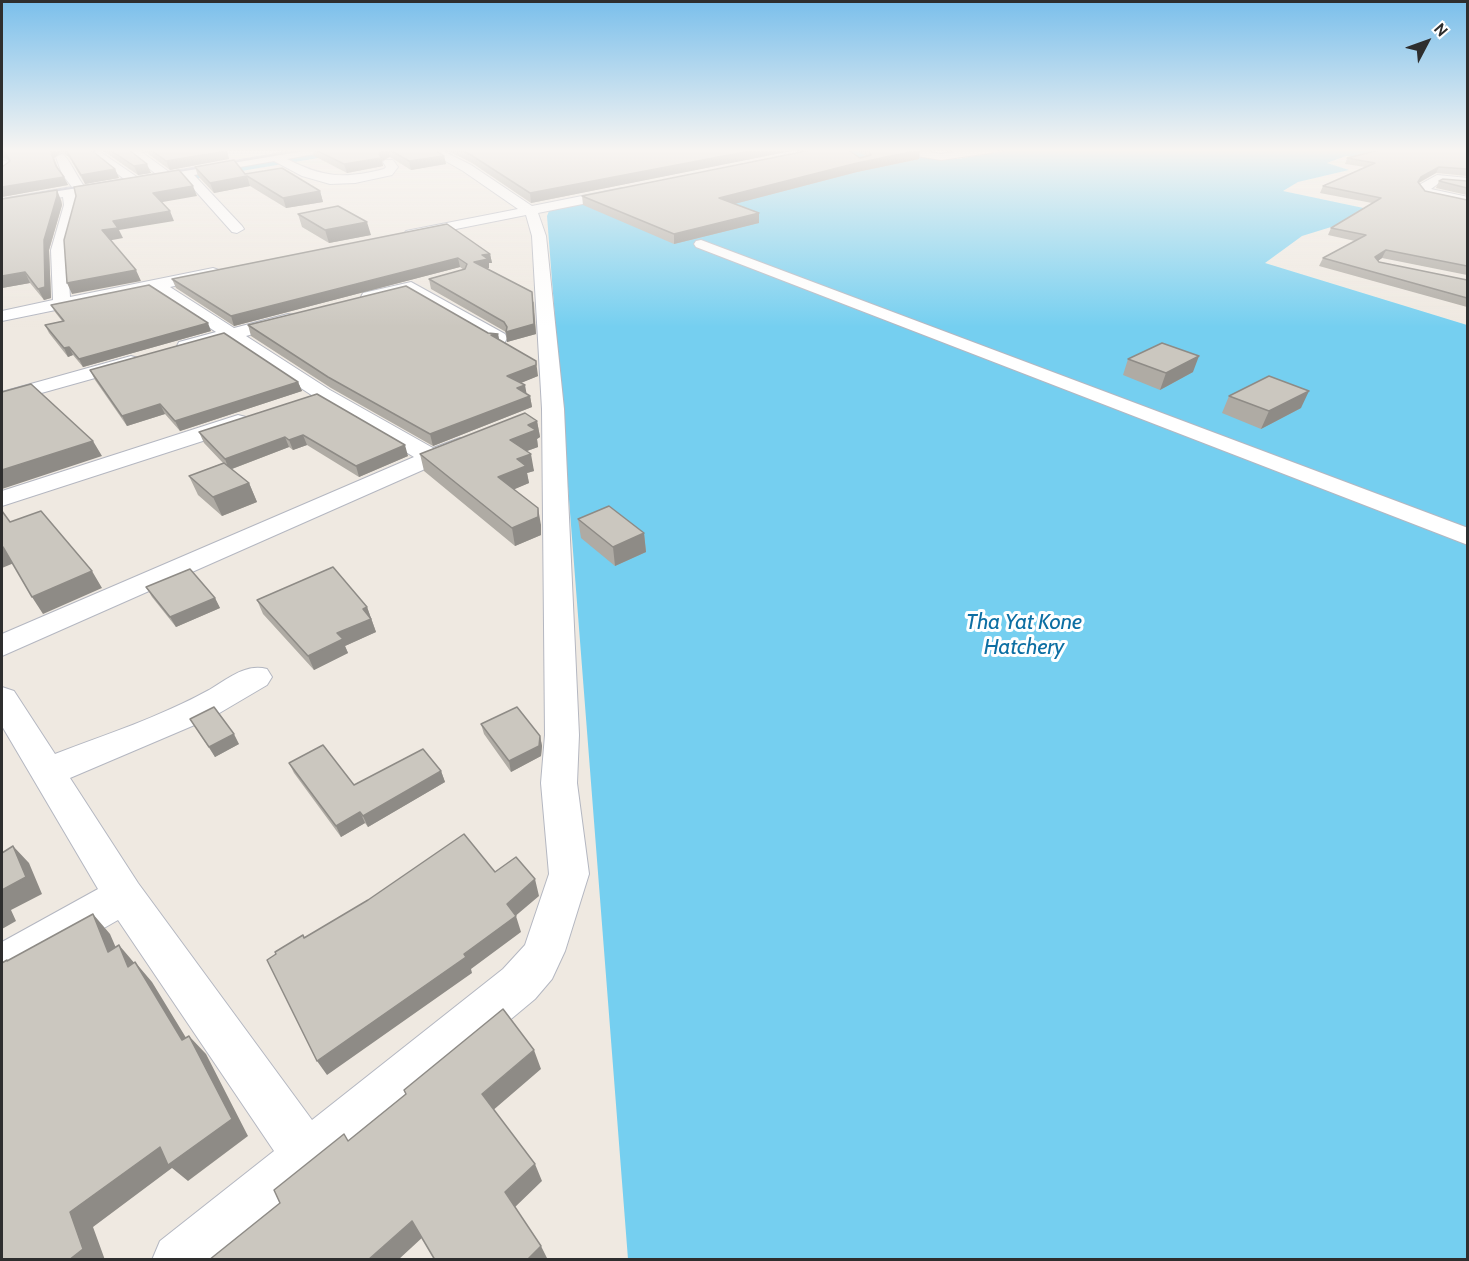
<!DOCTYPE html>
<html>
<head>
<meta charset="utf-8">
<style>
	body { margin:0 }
	#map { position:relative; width:1469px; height:1261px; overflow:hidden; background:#efe9e1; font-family:Cabin,sans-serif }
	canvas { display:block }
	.frame { position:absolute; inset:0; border:3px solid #2e2e2e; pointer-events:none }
	.north { position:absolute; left:1397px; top:12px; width:60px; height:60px; -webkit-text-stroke:4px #fff; paint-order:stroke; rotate:49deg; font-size:16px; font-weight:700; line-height:24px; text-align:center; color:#2e2e2e }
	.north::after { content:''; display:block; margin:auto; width:21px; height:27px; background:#2e2e2e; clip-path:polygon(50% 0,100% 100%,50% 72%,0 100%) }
</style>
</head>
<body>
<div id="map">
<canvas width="1469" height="1261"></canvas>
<div class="frame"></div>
<div class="north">N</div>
</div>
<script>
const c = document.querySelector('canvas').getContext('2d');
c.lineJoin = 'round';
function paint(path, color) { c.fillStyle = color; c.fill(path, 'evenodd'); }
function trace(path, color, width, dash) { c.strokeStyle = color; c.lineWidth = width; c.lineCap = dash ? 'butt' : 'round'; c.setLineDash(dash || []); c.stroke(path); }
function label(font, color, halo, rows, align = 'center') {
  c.font = font + ' Cabin,sans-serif'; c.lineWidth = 6; c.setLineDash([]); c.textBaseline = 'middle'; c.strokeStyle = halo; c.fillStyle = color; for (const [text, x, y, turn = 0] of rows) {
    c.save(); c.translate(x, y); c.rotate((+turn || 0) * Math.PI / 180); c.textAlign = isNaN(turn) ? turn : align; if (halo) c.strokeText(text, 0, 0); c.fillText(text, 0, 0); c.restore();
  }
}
const water = new Path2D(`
	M844 150H896L937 159H957L1010 150H1467L1404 160 1346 156 1327 163 1349 170 1298 182 1283 191 1373 210 1344 223 1302 236 1265 263 1467 325V1259H628L547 216 549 211Z`);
const canal = new Path2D(`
	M319 150H348L342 154 194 179 187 175 194 171Z`);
const minor = new Path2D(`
	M126 150H139L169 172 299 150H326L320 153 287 159C324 178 344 179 384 169L386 167 383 162 385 160H393L398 167 392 175 355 183 330 184 302 176 274 161 194 175 242 226 244 229 237 233 232 232 183 177 76 195 78 205 67 250 70 297 213 268 219 270 221 273 219 276 170 287 234 328 288 314 294 315 297 319 294 323 246 336 330 390 433 448 460 438 468 440 471 445 468 450 2 656V634L414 457 316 398 228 340 186 352 179 350 177 346 179 342 216 332 153 290 2 321V311L53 300 51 250 64 205 63 197 2 207V199L72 187 62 174 56 157 62 154C68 156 77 177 84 186L124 179 95 156V152L99 151 137 177 156 174Z
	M426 150H441L471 165 532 206 622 188 628 192 622 196 538 213 546 236 564 409 579 735 577 783 589 874 565 951 552 979 535 999 222 1260H152L160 1241 274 1151 118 920 17 978 2 984V942L98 889 2 726V687L14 691 55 754C107 734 160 717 209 690 227 679 246 663 267 669L272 677 267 685 211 718 70 778 138 883 312 1120 503 969 525 945 549 874 541 783 545 735 542 409 532 236 526 215 411 238 406 237 404 234 406 231 518 209 463 171Z
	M892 150H919L941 154 966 150H996L990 153 941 160 898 153Z
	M2 160 6 161 12 169 2 176Z
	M1437 175 1468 178V186L1439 183 1431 189 1468 197V205L1422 195 1417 188 1419 185Z
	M701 240 1468 528V545L696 247 694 244 696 241Z
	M411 282 505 334 507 338 505 342H491L409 293 369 302 363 301 361 297 363 293Z
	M131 356 138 358 141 362 138 366 2 404V392Z
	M238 415 246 417 249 422 246 427 2 506V491Z`);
const rail = new Path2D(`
	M161 174 304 150
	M40 193 90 185`);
const wall = new Path2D(`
	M2 150H94V153L115 169 119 178 85 184 69 157 61 152 54 158 58 168 68 185 2 197 9 162 8 160 3 158 2 159Z
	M102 150H129L151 173 138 175Z
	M143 150H226L229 159 170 170Z
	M313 150H435L444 156 446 164 411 170 390 157 382 161 383 166 347 173 314 156Z
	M446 150H796L531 203 472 163Z
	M855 150H920L919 159 857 172 734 204 759 213V223L674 244 583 205 582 196 866 156Z
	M1467 150V176L1436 173 1419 183 1425 191 1467 200V275L1382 258 1378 261 1379 262 1467 280V307L1319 266 1323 258 1355 241 1328 235 1331 228 1372 203 1320 193 1323 186 1365 167 1345 164 1347 158Z
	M195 167 245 174 320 191 323 202 286 208 250 186 214 193 198 176Z
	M1439 181H1467V195L1436 188Z
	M2 199 61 200 62 205 49 250 51 298 44 300 30 283 2 288Z
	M298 214 371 235 329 243 302 227Z
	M490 254 492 263H489V268L487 269 534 302 536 334 507 342 506 332 431 289 429 279 464 270 460 267 234 326 176 288 172 279Z
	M51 305 211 331 83 367 73 355 68 357 49 333 45 325 62 321 55 312Z
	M248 325 498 334 499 340 538 376 520 383 526 394 530 396 532 407 433 446 331 388 251 336Z
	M1128 359 1193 372 1160 390 1123 375Z
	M90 370 298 382 302 391 180 431 165 414 127 426 95 380Z
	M317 394 408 456 359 477 307 445 293 450 289 447 232 469 249 483 257 502 222 516 198 495 189 476 223 463 204 443 199 432Z
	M1229 396 1301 408 1261 429 1222 413Z
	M537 421 540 437 537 439 538 447 527 451 534 471 527 473 529 483 514 489 541 525V535L515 546 424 471 420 454Z
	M578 519 644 533 646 552 615 566 581 538Z
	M146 587 215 598 220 608 176 627 152 597Z
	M257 600 367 607 376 632 345 646 348 653 314 670 263 614Z
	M190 719 239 744 215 757Z
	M481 724 540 736 542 746 541 756 511 772 484 734Z
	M289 763 354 785 441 771 445 782 368 827 365 823 341 837 294 773Z`);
const shadedWall = new Path2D(`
	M50 150H60L61 152 54 158 60 175Z
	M385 150H388L390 157 382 161 383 166 347 173 344 164 379 153Z
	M755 150H796L531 203 530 193Z
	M920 150 919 159 857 172 719 208V198L857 163Z
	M227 151 229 159 170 170 166 161Z
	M444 156 446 164 411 170 409 161Z
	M147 164 151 173 138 175 134 166Z
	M1439 167 1436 173 1418 183 1415 188 1421 177Z
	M115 169 119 178 85 184 81 175Z
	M247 176 250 186 214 193 210 183Z
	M64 177 68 185 2 197V187Z
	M193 186 197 196 157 203 153 193Z
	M57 190 61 200 62 205 49 250 51 298 44 300 38 289 44 240Z
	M320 191 323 202 286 208 283 198Z
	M170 211 174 221 119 230 123 238 107 241 102 230 113 221Z
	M759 213V223L674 244V234Z
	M367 222 371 235 329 243 325 230Z
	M1386 250 1382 258 1372 265 1375 257Z
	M490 254 492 263H489V268L476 271 474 262 482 255Z
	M458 258 460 267 234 326 231 316Z
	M136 270 141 281 72 294 67 283Z
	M25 272 30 283 2 288V276Z
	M532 292 536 334 507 342 506 332Z
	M208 323 211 331 83 367 79 359Z
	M498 334 500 344 491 335Z
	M69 347 73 355 68 357 64 348Z
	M1199 356 1193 372 1160 390 1166 373Z
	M536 361 538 376 509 388 507 376Z
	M298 382 302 391 180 431 175 421Z
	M525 385 527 396 517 388Z
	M1309 391 1301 408 1261 429 1269 411Z
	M530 396 532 407 433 446 430 434Z
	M160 404 165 414 127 426 122 416Z
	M537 421 540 437 537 439 538 447 513 456 510 440 528 425Z
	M303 435 307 445 293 450 289 440Z
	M285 437 289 447 229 470 225 459Z
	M93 441 102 456 2 489V470Z
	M405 445 408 456 359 477 356 466Z
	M531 454 534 471 527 473 529 483 501 495 498 477 517 459Z
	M249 483 257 502 222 516 213 497Z
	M538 508 541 525V535L515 546 512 528Z
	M644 533 646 552 615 566 613 547Z
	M2 547H3L14 563 2 568Z
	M92 571 102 588 43 614 32 597Z
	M215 598 220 608 176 627 170 617Z
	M367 607 376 632 345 646 348 653 314 670 308 656 337 633 363 609Z
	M234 734 239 744 215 757 209 747Z
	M540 736 542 746 541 756 511 772 509 761Z
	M441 771 445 782 368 827 363 816Z
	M360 812 365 823 341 837 336 826Z
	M13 846 29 863 42 894 11 910 16 921 2 929V890Z
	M535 879 539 896 513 918 516 916 521 932 471 969 472 973 327 1075 317 1061 464 954 507 904Z
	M93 914 110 934 126 971 108 952Z
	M119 945 136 965 128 967Z
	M135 962 152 982 199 1059 182 1040Z
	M189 1036 206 1054 248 1136 188 1181 172 1168 93 1227 105 1260H69L70 1212Z
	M534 1050 541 1069 491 1112 482 1094Z
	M535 1164 542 1181 513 1209 505 1192Z
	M412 1221 424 1236 398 1260H368Z
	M541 1246 548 1260H527Z`);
const building = new Path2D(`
	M2 150H50L56 166 64 177 2 187V167L10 161 4 151Z
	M66 150H91L115 169 81 175Z
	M110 150H129L147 164 134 166Z
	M151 150H226L227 151 166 161Z
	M316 150H385L379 153 381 158 344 164Z
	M390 150H435L444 156 409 161Z
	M461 150H755L530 193 471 155Z
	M811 150H848L860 158 871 155 869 150H920L857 163 719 198 759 213 674 234 582 196Z
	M1380 150H1467V169L1439 167 1421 177 1418 182 1425 191 1467 200V266L1386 250 1375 257 1379 262 1467 280V298L1323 258 1366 235 1331 228 1381 198 1323 186 1375 163 1347 158Z
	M234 160 245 174 282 168 320 191 283 198 247 176 210 183 195 167Z
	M179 170 193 186 153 193 170 211 113 221 118 228 102 230 136 270 67 283 64 240 76 196 74 187Z
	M1443 179 1467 181V188L1439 181Z
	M57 190V196L44 240 45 287 38 289 25 272 2 276V199Z
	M338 206 367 222 325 230 298 214Z
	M447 224 490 254 482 255 488 259 474 262 532 292 534 324 506 332 507 327 504 322 429 279 465 269 467 264 458 258 231 316 172 279Z
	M149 285 208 323 79 359 69 347 64 348 45 325 64 321 51 305Z
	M406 286 488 333 498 334 491 335 536 361V365L507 376 525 385 517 388 530 396 430 434 328 377 248 325Z
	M224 333 298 382 175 421 160 404 122 416 90 370Z
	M1162 343 1199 356 1166 373 1128 359Z
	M1269 376 1309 391 1269 411 1229 396Z
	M31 384 93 441 2 470V392Z
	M317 394 405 445 356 466 303 435 289 440 285 437 225 459 199 432Z
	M525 413 537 421 528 425 536 430 510 440 531 454 517 459 526 466 498 477 538 508V517L512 528 420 454Z
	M224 463 249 483 213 497 189 476Z
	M609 506 644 533 613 547 578 519Z
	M2 511 10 522 41 511 92 571 32 597 3 547H2Z
	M333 567 367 607 363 609 371 619 337 633 343 639 308 656 257 600Z
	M190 569 215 598 170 617 146 587Z
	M214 707 234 734 209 747 190 719Z
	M517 707 540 736 539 746 509 761 481 724Z
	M323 745 354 785 423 749 441 771 363 816 360 812 336 826 289 763Z
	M464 834 495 872 516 857 535 879 507 904 516 916 464 954 466 957 317 1061 267 960 276 954 275 952 303 935 304 938 368 900Z
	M13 846 26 877 2 890V853Z
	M93 914 108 952 119 945 128 967 135 962 182 1040 189 1036 232 1119 168 1165 160 1147 70 1212 83 1249 69 1260H2V963L7 960V961Z
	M503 1009 534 1050 482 1094 535 1164 505 1192 541 1246 527 1260H435L412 1221 368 1260H209L280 1203 274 1190 344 1134 348 1141 406 1094 404 1090Z`);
const waterNames = [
	["Tha Yat Kone",1024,623],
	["Hatchery",1024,648]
];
paint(water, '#75cff0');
paint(canal, '#75cff0');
trace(minor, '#b4b7c1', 2);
paint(minor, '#fff');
trace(rail, '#a3a6b8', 2);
paint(wall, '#afaba4');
paint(shadedWall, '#8e8b86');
paint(building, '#cbc7bf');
trace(building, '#8e8b86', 1.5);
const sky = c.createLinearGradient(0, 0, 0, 327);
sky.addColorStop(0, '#7abfeb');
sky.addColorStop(0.46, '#f8f5f2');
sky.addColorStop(1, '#f8f5f200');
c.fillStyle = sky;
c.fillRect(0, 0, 1469, 327);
label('italic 22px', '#0d6fa3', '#fff', waterNames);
</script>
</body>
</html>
